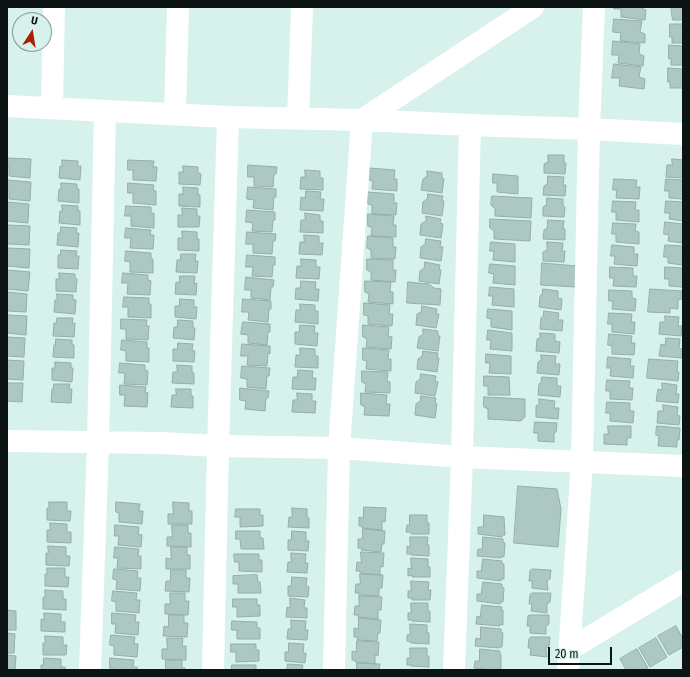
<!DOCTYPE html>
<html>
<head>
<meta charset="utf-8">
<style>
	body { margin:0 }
	#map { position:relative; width:690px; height:677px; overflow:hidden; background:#d7f2ec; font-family:"Fira Sans Condensed",sans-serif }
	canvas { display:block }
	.frame { position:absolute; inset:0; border:8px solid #0c1514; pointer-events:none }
	.north { position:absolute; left:12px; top:12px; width:40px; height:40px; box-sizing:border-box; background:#d7f2ec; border:1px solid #869a96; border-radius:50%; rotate:12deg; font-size:11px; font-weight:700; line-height:16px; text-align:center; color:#0c1514 }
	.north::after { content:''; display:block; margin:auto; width:14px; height:18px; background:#ac1e06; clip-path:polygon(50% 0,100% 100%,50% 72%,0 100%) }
	.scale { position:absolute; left:548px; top:647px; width:64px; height:18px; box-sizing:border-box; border:2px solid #0c1514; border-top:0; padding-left:5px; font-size:12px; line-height:14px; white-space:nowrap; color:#0c1514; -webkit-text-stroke:3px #d7f2ec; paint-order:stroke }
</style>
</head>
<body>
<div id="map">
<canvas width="690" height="677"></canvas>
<div class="frame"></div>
<div class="north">U</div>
<div class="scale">20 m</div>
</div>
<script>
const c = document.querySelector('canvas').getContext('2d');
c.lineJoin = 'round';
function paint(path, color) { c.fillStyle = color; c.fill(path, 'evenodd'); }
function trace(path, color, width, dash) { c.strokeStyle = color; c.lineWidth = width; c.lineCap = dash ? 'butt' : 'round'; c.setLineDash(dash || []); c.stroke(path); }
const building = new Path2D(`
	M614 7H641V8L646 10 645 20 621 17V9H614Z
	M671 7H683V20H673Z
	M614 19 642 21 640 32 645 34V43L620 41 621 33 613 32Z
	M670 24H683V43H672V37H670Z
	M613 41 640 44 639 54 644 56 643 66 618 63 619 55H612Z
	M669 45 683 46V65H671V58L669 59Z
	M614 64 641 67 639 77 645 79 644 89 619 86 620 78H612Z
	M668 68 683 69V88H670V81L668 82Z
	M548 155H564V163H566L565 174 544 173V164L548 162Z
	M7 158 31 159 30 178 9 176V167H7Z
	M672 159 683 160V178L666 177 667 165H672Z
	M62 160 78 161V166H81L80 180 59 178 60 166H62Z
	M128 160 154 161 153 167H157L156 181 133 180V170H128Z
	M248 165 277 167 276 174H274L273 187 254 186V177H248Z
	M183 166 198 167V173L201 174 200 185 179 184V172H183Z
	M369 168 395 170 394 179H397V191L372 189 373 181 369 180Z
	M305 170 320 171V178H323V190L300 189 301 177H305Z
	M427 171 442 173V178L444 179 442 193 421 190 423 179 427 176Z
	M493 174 518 176V194L497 192V183H493Z
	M548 176 564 177 563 185H566L565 196 543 195 544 186 547 184Z
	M614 179 637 180 636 187H640L639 199 616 198 617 190H613Z
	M666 179 683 180V199L669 198V191H665Z
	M7 180 31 182 30 201 9 199V190L7 189Z
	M61 183 77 184V189H79V203L58 201 59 189H61Z
	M128 183 154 185 153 190 156 191V205L133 203V193H128Z
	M183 187 198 188V195H200V207L179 206V194H183Z
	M248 187 276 189V197H274L273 210 253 208 254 200 247 199Z
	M306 191 321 192 320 199H324L323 211 300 210 301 197 305 198Z
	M368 192 394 194V203H397L396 215 372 214V205L368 204Z
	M428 194 443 196 442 201H444L442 216 422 213 423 202 427 199Z
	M492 196 532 198 531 218 495 216V209L491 205Z
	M547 198 563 199V206L565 207 564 217 543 216V207L546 205Z
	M613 201 636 202 635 210H639V222L616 220V212H612Z
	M666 201 683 202V221L669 219 670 213H665Z
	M7 202 29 204 28 223 7 221Z
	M62 205 78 206V211H80V225L59 223 60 211H62Z
	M126 206 151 207V213H154V228L131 226V216H125Z
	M182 208 197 209V216H200L199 227H178V215H182Z
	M247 210 275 212V220H273L272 232 252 231 253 223 246 222Z
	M305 213 320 215V221H323V233L300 232 301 220H305Z
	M368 214 394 216 393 225H396V237L371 236 372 228 368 226Z
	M426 216 441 219 440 223 443 224 441 238 420 235 421 224 426 221Z
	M490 219 531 221 530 241 494 239V231L490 228Z
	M548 220 564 221 563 229H565V240L543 239 544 230 547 228Z
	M665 222 683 224 682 243 668 241 669 235 664 234Z
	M613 223 636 224 635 231 639 232V244L616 242V234H612Z
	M7 225 30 226 29 245 8 244Z
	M61 227 77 228 76 233H79L78 247 57 245 58 233H60Z
	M126 228 151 230 150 235H154L153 249 130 248 131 238H125Z
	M182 231 197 232V239H199V251L178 250V238H182Z
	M247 232 276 234 275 241H273L272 254 253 253V244H246Z
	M304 235 319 236V243H323L322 255 299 254 300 242H304Z
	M368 236 393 238V247H396L395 259 371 258V250L367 248Z
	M426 239 441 241 440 247H443L441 261 420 258 421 247 425 244Z
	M491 242 515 244V262L493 260 494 251H490Z
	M547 242 563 243 562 251H565L564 262 543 261V252L547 250Z
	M612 245 634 247V254H638L637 266 614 264 615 256H611Z
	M665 245 683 246 682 265 668 263V257H664Z
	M7 248 30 249 29 268 7 266Z
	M61 250 77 251 76 256H79L78 269 58 268V255H60Z
	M126 251 151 253V259H153V273L130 272V262L125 261Z
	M181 254H196L195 261H198L197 273 176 272 177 260H180Z
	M247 255 275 257V265H273L272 277 252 276 253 267H246Z
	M301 259 316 260V267H320L319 279 296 278 297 266H301Z
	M367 259 393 260V270H396L395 282 371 280V272L367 270Z
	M425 262 440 265 439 270H441L439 284 419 281 420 271 424 268Z
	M542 263 577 266 575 287 541 285Z
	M490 264 515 266V285L493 283 494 274 489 273Z
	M610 267 633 268V276H637L636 287 613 286 614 278H610Z
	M665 267 683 268V287L669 286V279H665Z
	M7 270 30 272 28 291 7 289Z
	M59 273 75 274V278L77 279 76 292 56 291V279H59Z
	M123 273 148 275V280L151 281 150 295 127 294 128 283H122Z
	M180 276H195L194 284 197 283 196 295 175 294 176 282 179 283Z
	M246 277 274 280 273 287H271L270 300 251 298V290H245Z
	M301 281 316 282 315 289H319L318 301 295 299 296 288H300Z
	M365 281 391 282 390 292H393V304L368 302 369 294 365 292Z
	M408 282 429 284 434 288 441 289 440 305 407 303Z
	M490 287 514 289V307L492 305 493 296H489Z
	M543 289 558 291V298L562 299 561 310 539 307 540 296 542 294Z
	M650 289 682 291V299L678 300V309L670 308V313L648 312Z
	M609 290 632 291V298L636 299 635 311 612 309 613 301H609Z
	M7 292 27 294 26 312 7 311Z
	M57 294 73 295V300H76L75 314 54 312 55 300H57Z
	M124 297 149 298V304H151V318L128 317V307H123Z
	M180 299 194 300V307H197L196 319 175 317V306H179Z
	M243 299 271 301V309H269L268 322 248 320 249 312H242Z
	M364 303 390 305 389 314H393L392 326 368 324V316L364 315Z
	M300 304 315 305V311H318V324L295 322 296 310H300Z
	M422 306 437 309 436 314H439L436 328 416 325 417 314 421 312Z
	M488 309 512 311V330L491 327V319L487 318Z
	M544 311 559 313 558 320H563L562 331 540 329 541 318 543 316Z
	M609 313 632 314 631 322H635L634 334 612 332V324H608Z
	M7 315 27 316 26 335 7 333Z
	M665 316 679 317 678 326H682L681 336 659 334 660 322H665Z
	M57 318H73L72 323H75L74 337 53 336 54 323H56Z
	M121 319 147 320 146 326H149L148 340 126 339V329H121Z
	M178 320 193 321V328H195L194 340 173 338 174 327H177Z
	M243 322 270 324V332H268L267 345 248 343V335L241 334Z
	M300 325 315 326 314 333H318L317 346 295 344V332H299Z
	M363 325 389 327 388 336 392 337 391 349 366 347 367 339 363 337Z
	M423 329 438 331V336H440L438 351 417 348 419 337 423 334Z
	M488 330 512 333V351L490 349 491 340H487Z
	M540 333 555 334V341L560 342 559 353 536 351 537 339 540 338Z
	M609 334 632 336 631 343H635L634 355 612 354V346L608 345Z
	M7 337 25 338 24 357 7 356Z
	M666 338 680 339 679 348 682 349V358L659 356 661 344 665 345Z
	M56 339 72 340V345H74V358L53 357 54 345H55Z
	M122 340 147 342V348H149V362L126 361V351L121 350Z
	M178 343 193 344 192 350 195 351 194 362 173 361V349H177Z
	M242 344 270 346V354L268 353 267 366 247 365 248 356H241Z
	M300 348 315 349V356H318V368L295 367 296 355H300Z
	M363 348 389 350 388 359H391V371L366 369 367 361 363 360Z
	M423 351 438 353 437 358H439L437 372 417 369 418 359 422 356Z
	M486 354 511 356V374L489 373 490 363H486Z
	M541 355 556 356 555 364H560L559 375 537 373 538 362 541 360Z
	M608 357 631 359 630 366H634L633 378 610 376 611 368H607Z
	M649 359 678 361 677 372H679L678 381 647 378Z
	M7 360 24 361 23 380 7 379Z
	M55 362 71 363V368H73L72 382 52 380V368H55Z
	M120 363 145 365V370L148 371 147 385 124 384 125 373H119Z
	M177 365 192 366V373H194V384L172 383 173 372H177Z
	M242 366 270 368 269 376H267L266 389 247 387V379L241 378Z
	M298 370 313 371 312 378H316L315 390 292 389 293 377H297Z
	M362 371 388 372 387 381 390 382V393L365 392 366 384 362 382Z
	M421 374 436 376 435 381 438 382 435 396 415 393 416 382 420 379Z
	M484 376 509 377 510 395H488V386H484Z
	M542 377 557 378V386H561L560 397 538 395 539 384 541 382Z
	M607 380 630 381 629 388H633L632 400 610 399V391H606Z
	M7 383H23L22 402 7 401Z
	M662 383 677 385 676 394H679L678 403 656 401 658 389 662 390Z
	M54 384H70L69 389H72L71 403 51 402 52 389H53Z
	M120 385 146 387 145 392 148 393 147 407 124 406 125 395H120Z
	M240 388 269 391 268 398H266L265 411 245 409 246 401 240 400Z
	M176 389H191V396H193V408L171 407 172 395H176Z
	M297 393 312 394V401H316L315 413 292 412 293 400H297Z
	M361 393 387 395 386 404H390L389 416 364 415 365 407 361 405Z
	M421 396 436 398 435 403 437 404 435 418 415 415 416 404 420 401Z
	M484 397 525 399V417L521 421 488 419V409L484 407Z
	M539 399 555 401 554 408H559L558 419 536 417V406L539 404Z
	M607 402 630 403V411H634L633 423 610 421V413H606Z
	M663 405 678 407 677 415 680 416 679 425 657 423 658 411H663Z
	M535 422 557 423 556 432 554 433V442L538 441V433H534Z
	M608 426H631V438H627V445L604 444V434H608Z
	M657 426 680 428 679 440H677V447L658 446 659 436 656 435Z
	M518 486 557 489 561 509 558 547 514 543Z
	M49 502H67V511H71L70 521 47 520V508H49Z
	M116 502 140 504 139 511H143L142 524 119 522V513L116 512Z
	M173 502 189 503V511H192V524H168V514H173Z
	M364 507 386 508 385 522 382 521V530L362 528V526H359V517L363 518Z
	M292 508 307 509V517L309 518V528L288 527 289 517H292Z
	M236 509H260V515H263V526L240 527V517H235Z
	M410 515H427V523H429V534H411V532H406L407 525H409Z
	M484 515 504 517 505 535H502V537L478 534V527H483Z
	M50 523 67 524V532H71V543L47 542V530H50Z
	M115 525 139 527 138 534 142 535 141 547 118 545 119 536H115Z
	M172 525H188V533H191V547L167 546V537H172Z
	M363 529 385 531 384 544H382L381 552 361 550 362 548H358V539H362Z
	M236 531H260V538H263L264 549H241L240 539H236Z
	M292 531 306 532V541H309L308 551 288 550V540H291Z
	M410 537H428L427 545H429V556L411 555 412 554H407V546L410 547Z
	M483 537 503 539V542L505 543 504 557 502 556 501 558 477 556 478 549H482Z
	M48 546 66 547V556H70L69 566 46 565V553H48Z
	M115 547 139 549 138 556H141V569L117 568 118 558H114Z
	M171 547H187V555H190V569H166V558L171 559Z
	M361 552 384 553 383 567 380 566V575L360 573V571H356L357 562 361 563Z
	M291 553 306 554 305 563H308L307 573 287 572 288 562H291Z
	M234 554H259V560H262V572L239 571V562H235Z
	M411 558 428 559V567H430V577H412V575L408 576V568L411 569Z
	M483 559 502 561V564H504V579H501V581L477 578V571H481Z
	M47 568H65V577H69L68 587 45 586V574H47Z
	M114 569 138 571 137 578H141L140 591 116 589 117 580 113 579Z
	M532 569 551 570 550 579 547 581 548 590 532 588V581H529L530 571Z
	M171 570H186V578H190L189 592 165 591 166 581H170Z
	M360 574 383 575 382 588H379V596L359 595V593H355L356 584H360Z
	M257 575 258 582H260L261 593H238V584H233V576Z
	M292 577 307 578 306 586 309 587 308 597 288 596V586H291Z
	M411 581 429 582 428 590H431L430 600H412V598H408V591H411Z
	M483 582 502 584V587L504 588 503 602H501L500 604 477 601V594H481Z
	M45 590 63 591V599H66V610L43 609V597H45Z
	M113 591 137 593 136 600H140L139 613 116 611V602L112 601Z
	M170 593H185V601H189L188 615 165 614V604H170Z
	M532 593H551L550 602 547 604V613L531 611 532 604H529L530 595Z
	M359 596 382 597 381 610H378V619L358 617V615H354L355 606H359Z
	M290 598 305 600 304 608H307V618L286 617 287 607 290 608Z
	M233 599H257V605H260V616L237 617V607H233Z
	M411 603H428V611H430V622L412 621V620H408V613H411Z
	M482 605 502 607 501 610H503V625L500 624V626L476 624 477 616 480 617Z
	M7 610 16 611V630H7Z
	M44 613 61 614V622H65V632L41 631V619L44 620Z
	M112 613 136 615 135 622H139L138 635 115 633 116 624H112Z
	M169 615H184V623H188L187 637 163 636 164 626 168 627Z
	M531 615H549V624L546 626V634L530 633V626H527L528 616Z
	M359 618 381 620 380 633H378L377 641 357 640 358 637H354V628L358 629Z
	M291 620 306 621 305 630H308L307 640 287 639 288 629H291Z
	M232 621 257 622V628H260V639H237V630H232Z
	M410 624 427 625V633H429V644L411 643V642L407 641V635L410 634Z
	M676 626 683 639V647L669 655 658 636Z
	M481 627 501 629V632L503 633 502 647H500L499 648 475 646 476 638 480 639Z
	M7 633 15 634 14 653H7Z
	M111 635 135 637 134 644H138L137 657 114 655V646L110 645Z
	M45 636 63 637V645H67L66 655H43V643H45Z
	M531 637H550L549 646 546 648 547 657 530 655 531 648H528L529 639Z
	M167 638H183L182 646H186V660L162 659V649H167Z
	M656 638 667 657 650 667 639 648Z
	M357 641 379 642 378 656 375 655V664L355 662V660H352V651L356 652Z
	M289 643 304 644 303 653H306L305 663 285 661V652H288Z
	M231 644H256V650H259V661L236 662V652H231Z
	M410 648H427V656H429V667L411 666V665H407V658H410Z
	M480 649 500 651V654L501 655V669L492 670 474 668 475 661H479Z
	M637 649 648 668 644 670H626L620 659Z
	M7 655 16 656 15 670H7Z
	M44 658 61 659V667H65V670H41V665H43Z
	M110 658 134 660 133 667H137V670H114V668H110Z
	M166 660H182V668H185V670H166Z
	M357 663 380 664 379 670H357Z
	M288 664 303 665 302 670H287Z
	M232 665H256V670H232Z`);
const street = new Path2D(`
	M7 106 228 117 362 120 470 125 589 129 683 134
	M52 107 54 7
	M175 113 178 7
	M298 118 302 7
	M7 441 160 443 218 446 339 448 462 457 683 466
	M570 649 683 581
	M90 670 98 444 105 111
	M213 670 218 446 228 117
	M334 670 339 448 362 120 533 7
	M454 670 462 457 470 125
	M568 670 582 462 589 129 594 7`);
paint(building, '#adc7c2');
trace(building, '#94aea8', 1);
trace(street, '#fff', 22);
</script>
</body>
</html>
